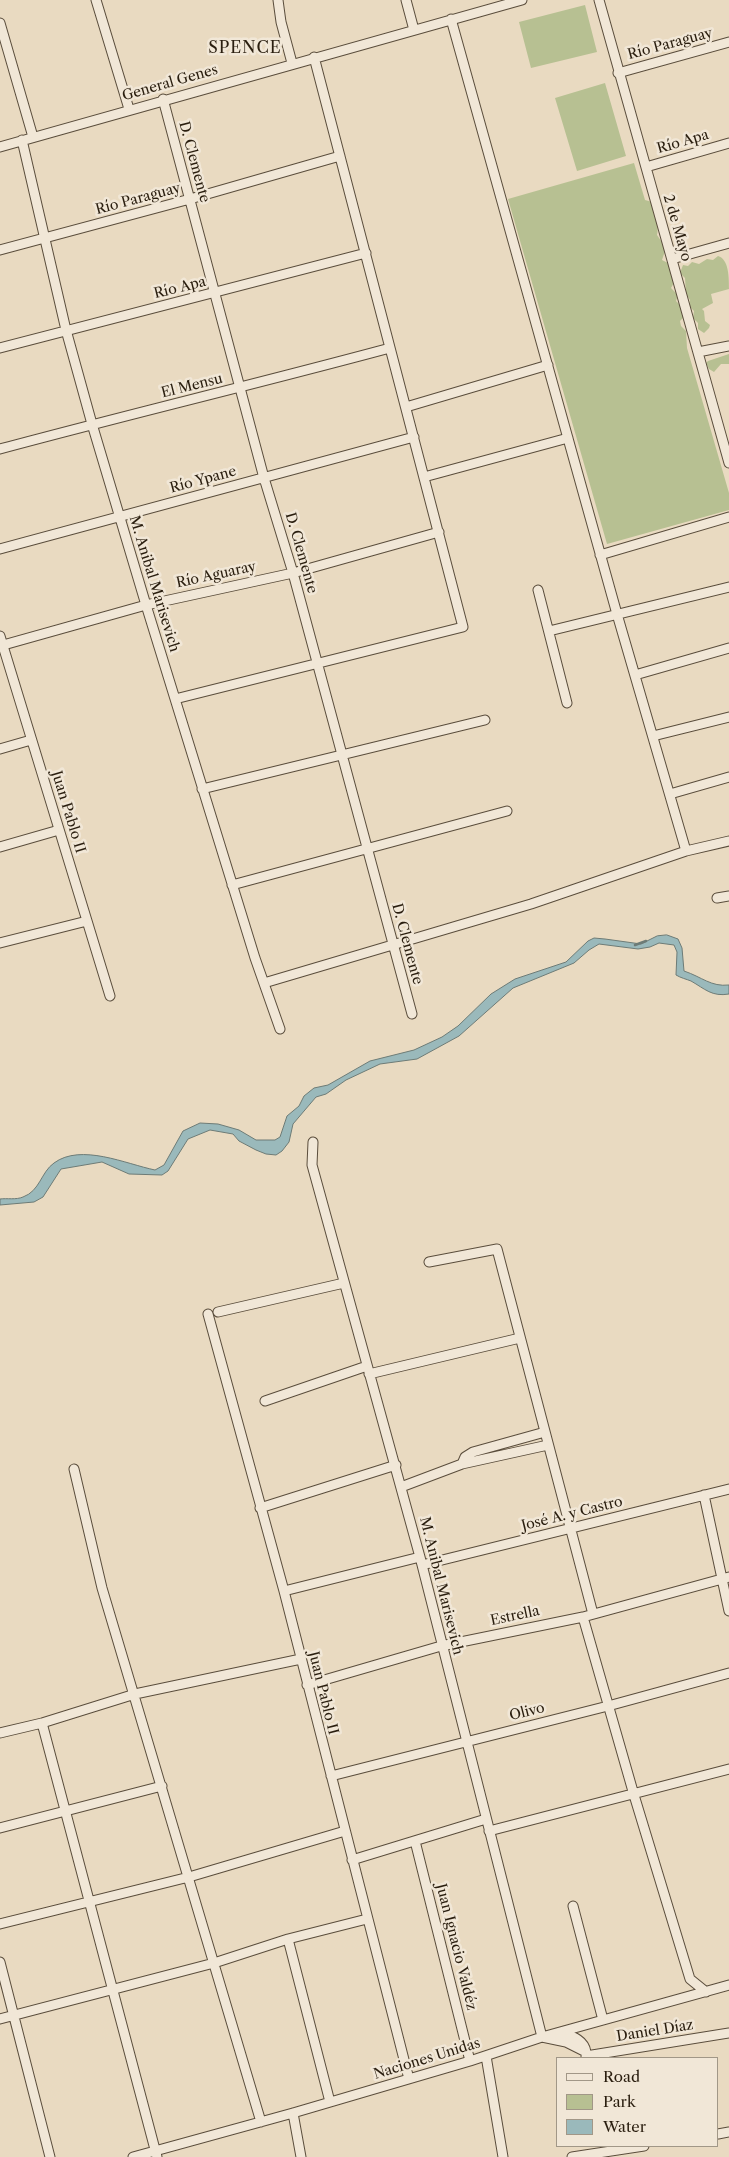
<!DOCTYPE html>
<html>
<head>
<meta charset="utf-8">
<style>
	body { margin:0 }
	#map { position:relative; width:729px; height:2157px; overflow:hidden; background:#e9dac1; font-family:"Libre Caslon Text",serif }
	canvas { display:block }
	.legend { position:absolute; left:556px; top:2057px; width:162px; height:90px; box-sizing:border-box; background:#f1e7d7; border:1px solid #a19787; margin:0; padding:6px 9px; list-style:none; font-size:15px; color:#2a1e0f }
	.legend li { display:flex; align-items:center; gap:10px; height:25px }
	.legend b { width:25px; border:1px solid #a19787 }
</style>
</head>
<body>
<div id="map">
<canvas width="729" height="2157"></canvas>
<ul class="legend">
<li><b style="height:6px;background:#f1e7d7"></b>Road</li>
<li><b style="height:14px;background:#b7c092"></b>Park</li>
<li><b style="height:14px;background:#9ab9bb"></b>Water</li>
</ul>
</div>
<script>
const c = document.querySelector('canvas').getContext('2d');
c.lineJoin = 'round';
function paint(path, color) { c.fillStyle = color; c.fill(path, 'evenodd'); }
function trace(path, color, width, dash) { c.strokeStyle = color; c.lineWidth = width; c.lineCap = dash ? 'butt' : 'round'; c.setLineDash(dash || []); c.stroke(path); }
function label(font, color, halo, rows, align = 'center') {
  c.font = font + ' "Libre Caslon Text",serif'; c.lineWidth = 5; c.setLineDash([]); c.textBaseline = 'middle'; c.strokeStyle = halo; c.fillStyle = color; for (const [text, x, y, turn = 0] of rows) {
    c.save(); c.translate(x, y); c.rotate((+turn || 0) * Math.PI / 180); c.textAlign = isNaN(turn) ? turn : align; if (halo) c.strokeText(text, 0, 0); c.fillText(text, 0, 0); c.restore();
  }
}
const green = new Path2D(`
	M585 5 597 52 531 68 519 22Z
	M605 83 626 156 577 171 555 98Z
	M634 163 645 200 652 202C654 207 653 210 654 215 656 223 659 226 657 235L666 248 662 260 668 263 676 279 671 288 678 295 676 301 680 305 684 317 680 321 681 326 686 331 687 348 729 493V510L607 544 508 199Z
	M718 256C729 259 729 278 729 289L711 294 713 303 702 309 704 311 705 321 710 325 709 328 704 333 698 329V323L693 318 694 311 689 306 690 300 686 294 685 278 680 273 683 265 688 266 692 262 699 264 707 259 713 260Z
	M729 354V364H721L714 372 709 369 706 363 708 361Z`);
const water = new Path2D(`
	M667 935 678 939 682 948 684 971C702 977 711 987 729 985V994C712 997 705 989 691 981 686 979 681 978 676 975L677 952 674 945 659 943 650 947 638 949 599 944 589 950 574 963 513 988 459 1036 417 1059 380 1064 346 1080 326 1094 316 1097 293 1124 289 1142 282 1151 276 1155 266 1154 256 1150 239 1141 233 1134 210 1130 188 1139 168 1171 162 1175 129 1174 102 1162 61 1169 43 1197 34 1202 0 1205V1199C7 1198 16 1200 23 1197 40 1191 41 1172 54 1163 81 1143 126 1164 155 1170L164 1165 183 1131 200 1123 218 1124 239 1130 256 1140H275L280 1137 287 1116 299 1106 304 1096 314 1088 328 1085 370 1061 414 1050 442 1037 458 1026 491 994 515 979 566 962 588 941 594 938 605 939 641 944 657 936Z`);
const stream = new Path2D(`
	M635 945 646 941`);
const street = new Path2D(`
	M96 0 129 109
	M278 0 281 22 292 63
	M406 0 414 30
	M599 0 729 463
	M451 19 617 614 686 851
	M0 23 33 137
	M618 73 729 42
	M163 99 264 478 293 573 412 1014
	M22 140 66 330 92 424 146 605 255 958 280 1029
	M0 147 522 0
	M646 167 729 143
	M0 250 190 199 340 156
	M672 259 729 243
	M0 348 366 253
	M698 352 729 346
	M406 407 548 365
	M0 449C130 414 260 383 390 348
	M424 477 568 438
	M0 549 414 437
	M600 555 729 517
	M538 590 567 703
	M549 631 729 587
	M0 636 110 996
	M0 646 146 605 293 573 439 532
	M635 675 729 648
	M175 699 463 627 314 57
	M653 736 729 717
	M0 749 31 740
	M202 789 485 720
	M670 794 729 777
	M0 847 59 830
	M232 885 507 811
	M717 898 729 896
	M0 943 87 921
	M264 983 531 904 686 851 729 841
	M313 1142 312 1165 420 1557 542 2037 566 2042 586 2052 587 2058
	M429 1262 497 1249 593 1614
	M218 1312 344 1283
	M208 1314 284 1591 409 2079
	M369 1374 520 1338
	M265 1401 367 1366
	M545 1432 473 1452 465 1457 462 1464 548 1445
	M74 1469 102 1588 261 2122
	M401 1487 462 1464
	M704 1495 729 1611
	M260 1508 396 1465
	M422 1565 729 1489
	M284 1591 420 1557
	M583 1617 634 1795 690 1979 706 1992
	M307 1685 441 1646 583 1617 729 1577
	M42 1723 157 2157
	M0 1733 42 1723 135 1694 301 1659
	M331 1776 608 1706 729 1673
	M0 1828 162 1786
	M489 1831 729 1769
	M415 1841 470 2061
	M352 1860 486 1819
	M573 1906 603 2020
	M0 1924 189 1877 345 1831
	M288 1939 330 2102
	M0 1962 50 2157
	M0 2019 214 1963 288 1939 367 1919
	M560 2032C571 2036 584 2039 586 2052
	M486 2056 503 2157
	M586 2056 729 2033
	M293 2113 301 2157
	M718 2134 729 2132
	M133 2157 293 2113 470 2061 542 2037 729 1985
	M572 2157 644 2146`);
const streetNames = [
	["Río Paraguay",670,44,-15],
	["General Genes",170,83,-16],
	["Río Apa",683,142,-16],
	["D. Clemente",194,162,75],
	["Río Paraguay",138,199,-15],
	["2 de Mayo",677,228,74],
	["Río Apa",180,288,-14],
	["El Mensu",192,386,-14],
	["Río Ypane",203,480,-15],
	["D. Clemente",301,553,74],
	["Río Aguaray",216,575,-12],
	["M. Anibal Marisevich",154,584,73],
	["Juan Pablo II",68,812,73],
	["D. Clemente",407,944,75],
	["José A. y Castro",572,1514,-14],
	["M. Anibal Marisevich",441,1586,76],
	["Estrella",515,1616,-12],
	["Juan Pablo II",323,1693,76],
	["Olivo",527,1712,-14],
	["Juan Ignacio Valdéz",456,1947,76],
	["Daniel Díaz",655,2031,-9],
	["Naciones Unidas",427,2059,-17]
];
const quarterNames = [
	["SPENCE",245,48]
];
paint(green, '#b7c092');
paint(water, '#9ab9bb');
trace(water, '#6d7b76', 1);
trace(stream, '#6d7b76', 2.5);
trace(street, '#5a4d3c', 11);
trace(street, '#f1e7d7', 9);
label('14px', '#2a1e0f', '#f1e7d7', streetNames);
c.letterSpacing = '1px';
label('16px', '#2a1e0f', '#f1e7d7', quarterNames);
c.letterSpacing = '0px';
</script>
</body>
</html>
